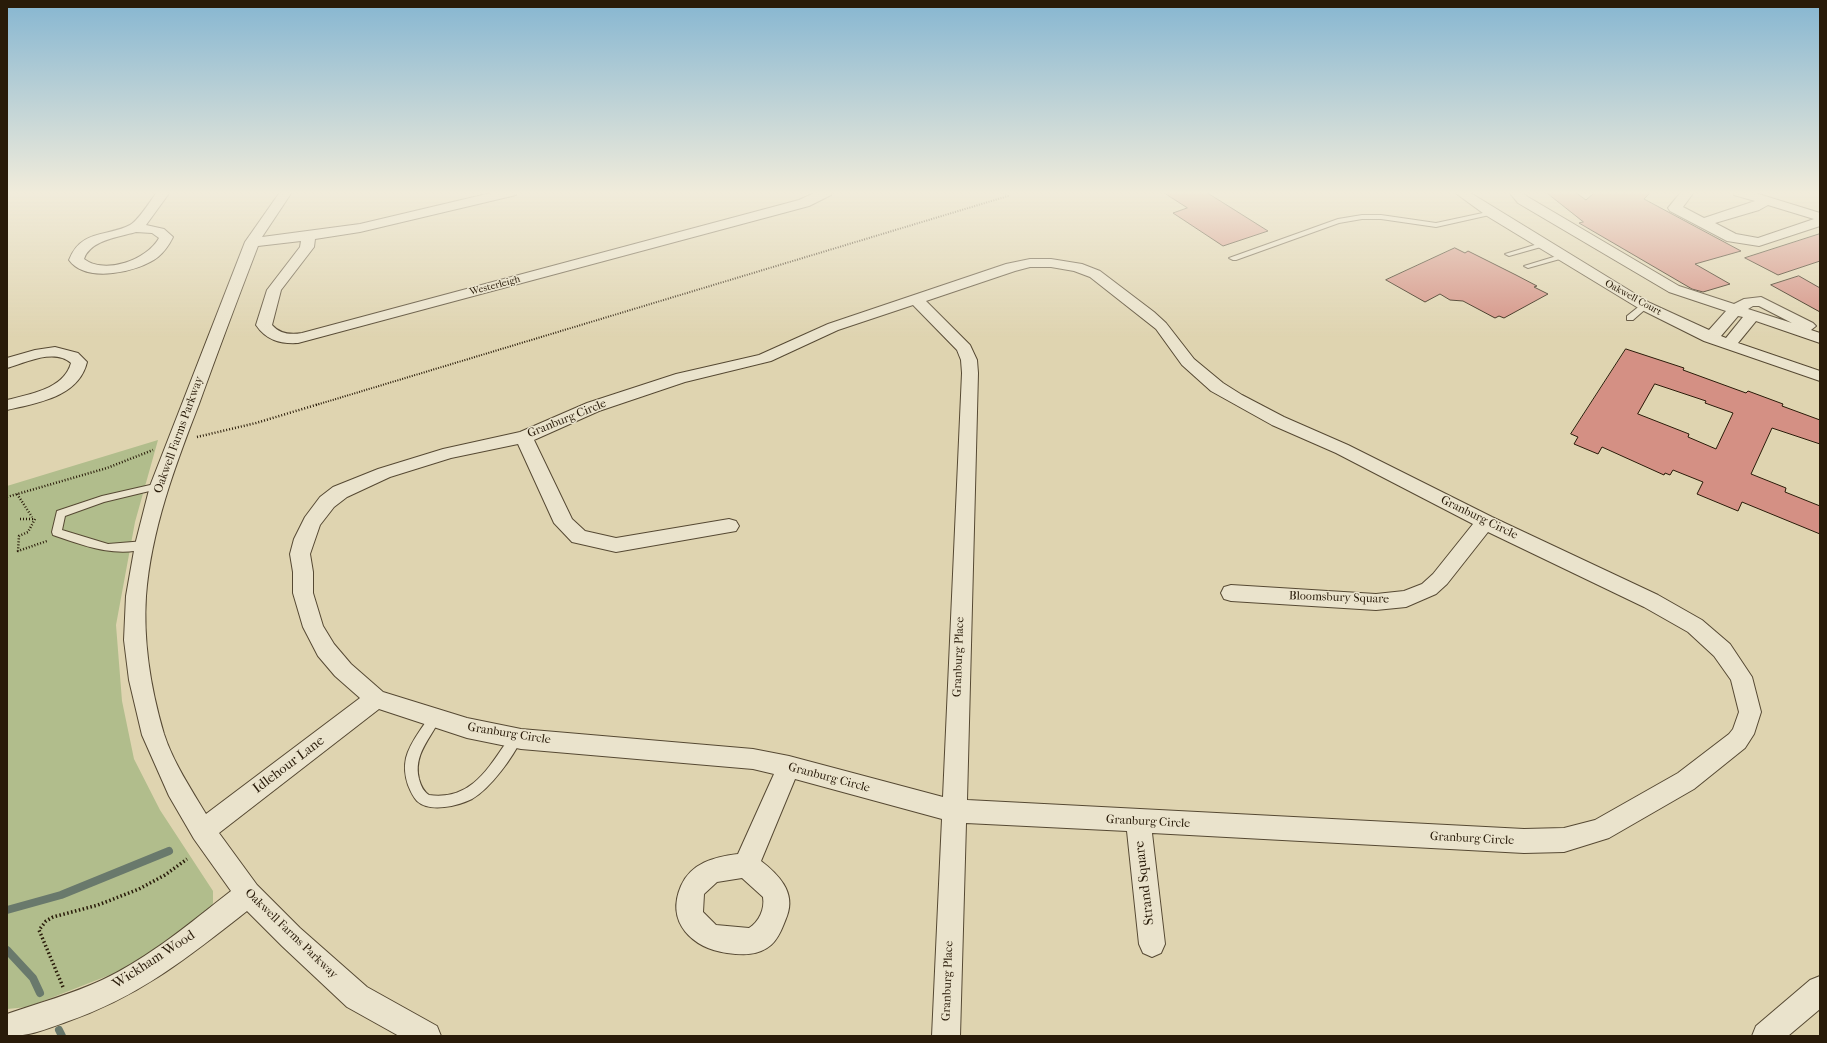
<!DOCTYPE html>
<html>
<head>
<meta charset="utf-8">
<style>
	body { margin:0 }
	#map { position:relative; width:1827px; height:1043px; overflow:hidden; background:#dfd4b0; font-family:"IM FELL French Canon",serif }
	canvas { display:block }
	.frame { position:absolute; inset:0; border:8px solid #291b09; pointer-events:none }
</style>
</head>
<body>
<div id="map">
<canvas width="1827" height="1043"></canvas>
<div class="frame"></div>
</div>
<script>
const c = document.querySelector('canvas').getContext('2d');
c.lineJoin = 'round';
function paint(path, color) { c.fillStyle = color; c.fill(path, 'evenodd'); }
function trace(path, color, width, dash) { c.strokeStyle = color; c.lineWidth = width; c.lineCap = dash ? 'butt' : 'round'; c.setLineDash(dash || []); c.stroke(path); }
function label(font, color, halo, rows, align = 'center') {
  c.font = font + ' "IM FELL French Canon",serif'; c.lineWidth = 3; c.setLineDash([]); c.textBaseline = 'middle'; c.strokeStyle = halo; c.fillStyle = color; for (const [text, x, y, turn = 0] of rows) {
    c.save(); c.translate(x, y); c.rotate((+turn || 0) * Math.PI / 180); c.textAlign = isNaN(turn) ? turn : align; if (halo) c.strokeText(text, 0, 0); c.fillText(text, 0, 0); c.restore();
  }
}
const green = new Path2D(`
	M158 440 135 522 116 625 122 701 134 759 160 810 213 891V903L210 910 130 967 28 1007 7 1009V486Z`);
const stream = new Path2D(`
	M7 910 61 895 169 851
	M7 950 33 978 40 993
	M59 1030 62 1036`);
const building = new Path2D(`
	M1163 192H1206L1268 231 1223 246 1173 213 1187 208Z
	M1546 192H1575L1586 200 1595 192H1651L1644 199 1741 251 1695 264 1730 284 1703 292 1692 289 1579 223 1583 222Z
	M1820 234V261L1778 275 1745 258Z
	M1455 248 1465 253 1468 251 1516 275 1537 286 1534 287 1548 294 1504 318 1499 316 1495 318 1463 301 1450 300 1440 294 1425 302 1386 280Z
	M1799 276 1820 288V312L1771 285Z
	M1626 349 1684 368 1683 370 1746 393 1748 391 1783 404 1782 406 1820 420V444L1772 428 1751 474 1786 488 1785 492 1820 506V534L1742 502 1738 511 1697 494 1703 482 1673 470 1670 475 1665 473 1664 475 1602 447 1598 454 1574 444 1578 437 1571 434ZM1655 384 1706 401 1705 403 1733 413 1716 449 1688 437 1689 434 1638 414Z`);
const pathFar2 = new Path2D(`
	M316 405 1008 196 1002 192`);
const pathFar1 = new Path2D(`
	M197 437 256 423 319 404
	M17 494 32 517
	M7 497 107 468 153 450
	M20 519H35L28 532 19 536 18 551 47 541`);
const path = new Path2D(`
	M63 987 39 930 46 921 53 917 98 905 139 889 165 875 187 859`);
const lane = new Path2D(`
	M1492 211 1494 212V214L1436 227 1381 219H1362L1339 223 1236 260H1233L1229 258 1338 219 1362 215H1381L1436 223Z
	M1541 243 1548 245 1509 256 1505 254Z
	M1560 255H1563L1567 257 1528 268 1524 266Z
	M1642 304H1645L1649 306 1633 320H1627V316Z
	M159 483 162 484 164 486 162 488 104 502 65 516 62 530 108 544 145 541 149 542 150 545 149 548C115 558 85 546 53 535L52 532 57 511 102 496Z
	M434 714 438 715 440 719C430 739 413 755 419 779 421 786 423 791 429 795 473 801 490 765 512 734L516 733 520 734 522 738C513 757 491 788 472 799 458 806 430 813 417 801 413 797 410 790 408 785 405 776 404 767 406 758 410 742 422 729 430 715Z`);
const street = new Path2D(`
	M157 192H170L146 225 164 229 173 237C169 245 165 251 158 257 139 272 86 284 69 260 81 229 107 237 130 225 138 221 151 200 157 192ZM136 232 152 233 159 238C147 260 105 275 84 259 90 240 119 237 136 232Z
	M280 192H292L262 237 360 224 495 192H517L516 195 360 232 315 239 314 247 281 290 272 325C280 334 290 335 302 333L799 200 816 192H832L831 195 809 206 298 343C280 344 266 340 256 325L267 290 300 247 301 241 258 246C238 298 218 351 199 404 175 466 151 530 146 596 143 642 151 690 164 734 173 762 191 789 206 814L360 698 335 676 318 656 303 627 293 593V572L290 554 294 539 305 517 320 497 333 487 378 469 443 449 520 432 587 403 676 374 759 355 828 324 1006 264 1030 259H1051L1082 264 1100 271 1154 312 1166 323 1194 359 1223 383 1242 395 1284 417 1348 445 1492 517 1658 595 1702 620 1730 644 1752 677 1761 712 1754 734 1745 748 1694 789 1609 838 1564 852 1524 853 1152 833 1165 944 1161 953 1152 957 1143 953 1139 944 1127 831 966 823 960 1036H932L942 819 795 779 761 861C778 874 796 892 787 916 783 926 779 938 771 945 758 956 743 955 727 953 693 948 665 923 681 886 691 863 714 857 738 854L774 774 753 769 521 749 467 738 379 709 219 833 257 885 300 928 367 987 437 1026 441 1036H399L347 1007 282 946 247 911C187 958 139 997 66 1022 44 1030 30 1036 7 1036V1014C39 1003 72 994 102 980 149 958 190 923 231 891L194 839 169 796 142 735 129 680 124 640 126 596 135 545 150 486 245 242ZM1030 267H1051L1074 271 1090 277 1156 329 1182 365 1211 391 1272 425 1336 453 1473 524 1433 574 1422 584 1404 591 1376 594 1231 585 1224 587 1221 593 1224 599 1231 601 1376 610 1406 607 1436 594 1447 584 1488 532 1644 607 1688 632 1714 656 1731 680 1739 712 1733 729 1729 734 1678 773 1595 820 1564 828 1524 829 967 800 978 373 977 360 970 345 926 301 1015 271ZM913 305 957 350 961 360 962 373 943 797 789 756 753 749 521 729 467 718 383 692 351 664 334 644 323 626 313 593V572L310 554 320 525 334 507 347 497 390 477 451 458 518 444 554 523 572 542 616 552 736 531 739 526 736 521 729 519 616 538 585 531 572 519 534 440 599 411 685 382 771 361 838 330ZM742 878 763 897C765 909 759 922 749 928L716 925 703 912 704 894 717 882Z
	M1454 192H1469L1650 303 1709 330 1726 311 1669 292 1518 203 1509 192H1522L1528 197 1679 286 1734 304 1744 299 1761 297 1813 323 1816 326 1811 330 1820 333V343L1756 321 1738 343 1820 371V381L1704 341 1640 309 1487 216ZM1753 306H1759L1792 323 1748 309ZM1738 316 1743 317 1726 338 1721 336Z
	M1681 192H1694L1683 207 1704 218 1755 201 1734 195 1733 192H1752L1820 213V226L1759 246 1727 241 1670 211 1668 208ZM1768 205 1814 219 1758 238 1736 234 1715 223 1759 210Z
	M55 347 78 353 87 362C79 397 37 403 7 410V400C30 394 64 389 71 363 54 348 25 363 7 368V358L35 350Z
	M1820 976V1009L1788 1036H1752L1756 1026 1810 980Z`);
const farStreetnames = [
	["Westerleigh",495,286,-15],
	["Oakwell Court",1633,298,29]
];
const streetNames = [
	["Granburg Circle",567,419,-22],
	["Oakwell Farms Parkway",179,435,-70],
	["Granburg Circle",1479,518,26],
	["Bloomsbury Square",1339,598,2],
	["Granburg Place",959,657,-88],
	["Granburg Circle",509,734,9],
	["Granburg Circle",829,778,15],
	["Granburg Circle",1148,822,3],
	["Granburg Circle",1472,839,3],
	["Oakwell Farms Parkway",291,934,44],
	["Granburg Place",948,981,-88]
];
const nearStreetnames = [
	["Idlehour Lane",289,765,-37],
	["Strand Square",1145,883,-97],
	["Wickham Wood",154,960,-33]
];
paint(green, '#b1bd8c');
trace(stream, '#69796c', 8);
paint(building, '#d49084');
trace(building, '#291b09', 1);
trace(lane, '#564933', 2);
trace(street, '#564933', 2);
trace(pathFar2, '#291b09', 2, [1, 1.5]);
trace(pathFar1, '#291b09', 2.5, [1, 2]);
trace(path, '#291b09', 3.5, [1.5, 2.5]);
paint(lane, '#eae3cc');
paint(street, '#eae3cc');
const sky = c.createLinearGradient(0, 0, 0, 338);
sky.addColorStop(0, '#86b6d1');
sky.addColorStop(0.57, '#f1ecdb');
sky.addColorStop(1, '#f1ecdb00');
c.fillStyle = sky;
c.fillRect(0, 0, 1827, 338);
label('10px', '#291b09', '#eae3cc', farStreetnames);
label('12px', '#291b09', '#eae3cc', streetNames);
label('14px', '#291b09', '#eae3cc', nearStreetnames);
</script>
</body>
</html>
